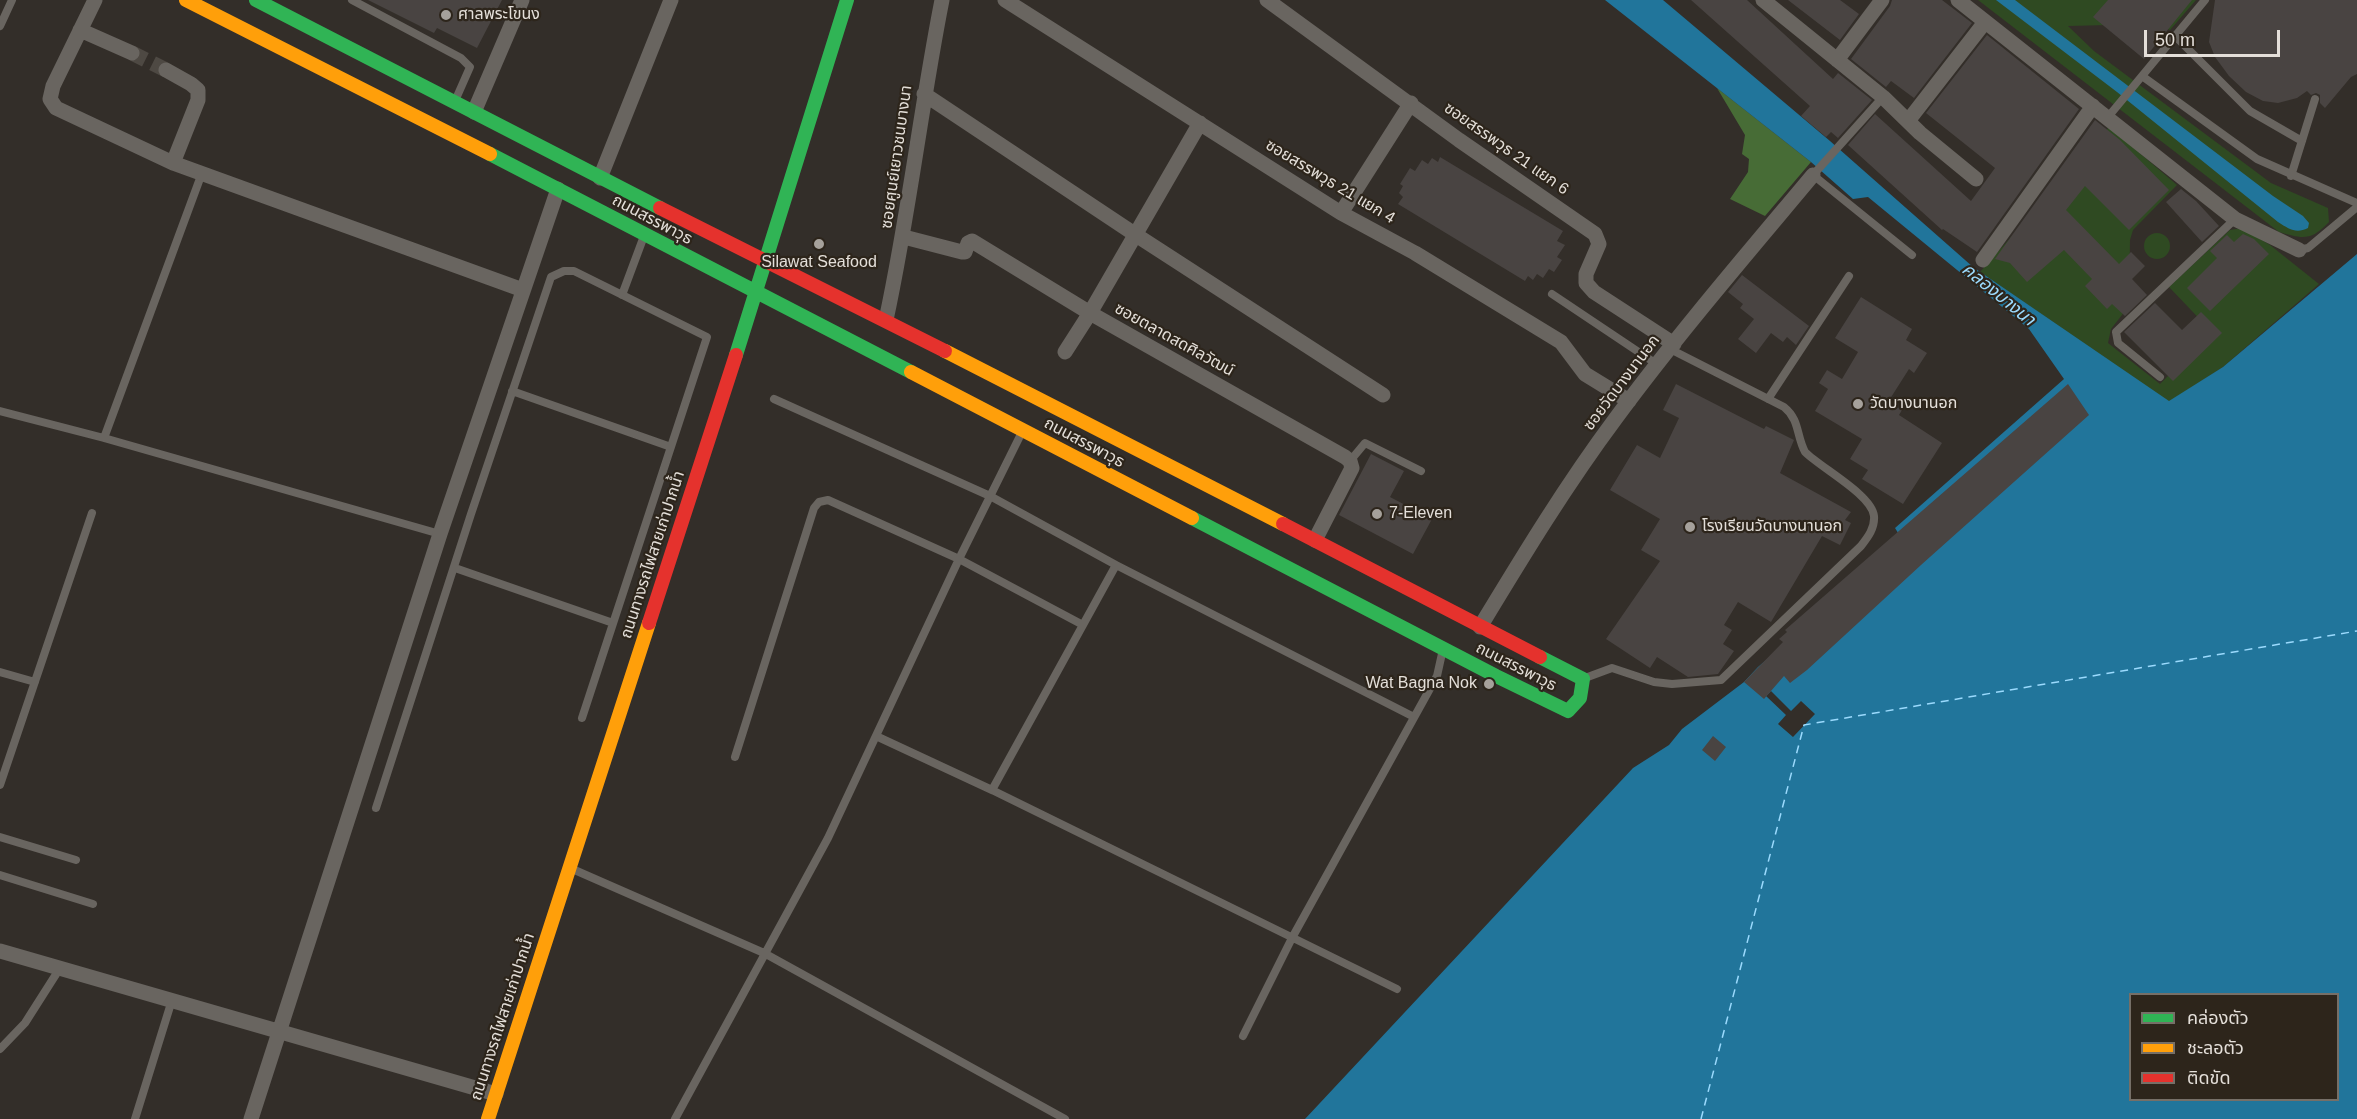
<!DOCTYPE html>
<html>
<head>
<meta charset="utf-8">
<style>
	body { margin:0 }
	#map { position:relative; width:2357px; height:1119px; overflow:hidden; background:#332e29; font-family:Arial,"Noto Sans Thai",sans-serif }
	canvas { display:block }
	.legend { position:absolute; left:2129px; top:993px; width:210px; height:108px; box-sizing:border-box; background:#2d251b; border:2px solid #766f67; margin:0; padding:8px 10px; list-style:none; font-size:18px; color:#e4dfd9 }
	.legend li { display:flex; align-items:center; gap:12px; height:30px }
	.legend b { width:30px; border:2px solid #766f67 }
	.scale { position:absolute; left:2144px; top:30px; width:136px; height:27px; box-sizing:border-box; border:3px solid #e4dfd9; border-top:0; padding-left:8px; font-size:18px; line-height:21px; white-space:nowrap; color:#e4dfd9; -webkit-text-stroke:4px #2d251b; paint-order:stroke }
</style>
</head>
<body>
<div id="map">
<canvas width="2357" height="1119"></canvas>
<ul class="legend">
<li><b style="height:8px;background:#30b455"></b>คล่องตัว</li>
<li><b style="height:8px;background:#ff9f0a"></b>ชะลอตัว</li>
<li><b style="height:8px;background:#e5322d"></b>ติดขัด</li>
</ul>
<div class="scale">50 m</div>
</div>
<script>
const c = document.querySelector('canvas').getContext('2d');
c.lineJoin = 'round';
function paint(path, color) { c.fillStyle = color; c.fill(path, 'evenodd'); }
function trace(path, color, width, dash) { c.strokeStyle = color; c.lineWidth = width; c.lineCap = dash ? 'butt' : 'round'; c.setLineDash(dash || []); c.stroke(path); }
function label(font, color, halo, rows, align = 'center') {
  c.font = font + ' Arial,"Noto Sans Thai",sans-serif'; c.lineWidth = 4.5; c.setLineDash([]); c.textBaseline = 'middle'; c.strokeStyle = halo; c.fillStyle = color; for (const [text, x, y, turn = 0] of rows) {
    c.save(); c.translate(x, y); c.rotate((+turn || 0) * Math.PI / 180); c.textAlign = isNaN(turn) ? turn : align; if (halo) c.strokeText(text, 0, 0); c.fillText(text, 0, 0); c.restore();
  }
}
const green = new Path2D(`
	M1978 0H2196L2170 30 2151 24 2068 26 2094 51 2271 183 2328 208 2329 222C2311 241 2303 239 2279 232Z
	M2109 127 2177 185 2133 230 2130 240 2129 306 2111 329 2108 343 2160 384 2212 332 2169 287 2230 230 2242 228 2270 245 2319 284 2223 367 2169 402 1980 272Z
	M2144 246a13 13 0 1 1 26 0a13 13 0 1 1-26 0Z`);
const forest = new Path2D(`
	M1717 88 1811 162 1765 216 1730 199 1748 172 1749 159 1742 154 1745 135Z`);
const water = new Path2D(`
	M1605 0H1663L1830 141 1973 267 2169 401 2223 367 2357 254V1119H1305L1633 768 1669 745 1682 729 1744 682 1758 667 1854 584 1913 557 1895 528 2064 379 2029 329 1868 197 1853 199 1811 162ZM2130 994H2338V1100H2130Z
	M1996 0H2015L2273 196 2303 216 2309 223 2308 228C2296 234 2289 229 2278 222L2117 92Z`);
const pier = new Path2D(`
	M1771 691 1791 711 1801 701 1815 714 1793 737 1778 724 1786 715 1766 696Z`);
const ferry = new Path2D(`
	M1701 1119 1804 725 2357 631`);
const building = new Path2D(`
	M368 0H502L477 48 437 28 434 33Z
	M1691 0H1747L1833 79 1838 73 1872 100 1838 138 1831 132 1826 137 1801 116 1810 106Z
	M1788 0H1840L1859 14 1840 40Z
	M1892 0H1942L1972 23 1914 98 1891 81 1886 87 1851 59 1890 6Z
	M2108 0H2192L2144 59 2093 17Z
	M2215 0H2357V74L2351 77 2325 108 2320 103V95L2316 93 2311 95 2307 91 2297 98 2278 103 2263 101 2246 92 2229 76 2215 57 2209 42Z
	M1987 35 2079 109 1977 252 1943 229 1942 230 1848 145 1875 114 1971 201 1995 168 1926 113Z
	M2095 120 2120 140 2169 190 2129 230 2085 186 2066 210 2119 264 2131 252 2145 266 2132 279 2147 295 2125 316 2112 304 2107 309 2085 286 2092 279 2064 250 2027 282 2010 263 1995 259Z
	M1440 157 1563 231 1557 241 1565 245 1557 257 1562 260 1554 272 1549 269 1543 278 1537 274 1533 280 1528 276 1525 281 1398 204 1403 197 1399 193 1403 186 1400 184 1410 168 1415 171 1422 160 1428 164 1432 158 1438 162Z
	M2181 189 2196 201 2219 226 2202 242 2166 202Z
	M2243 234 2254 239 2269 254 2210 311 2187 288 2217 258 2210 251 2227 235 2234 242Z
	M1742 275 1809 326 1796 345 1787 337 1783 342 1771 333 1756 353 1738 339 1754 319 1740 308 1743 304 1728 292Z
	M1861 297 1912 329 1906 340 1927 353 1914 373 1909 369 1888 402 1902 410 1899 415 1942 443 1903 504 1862 479 1868 470 1850 459 1862 439 1815 411 1828 389 1819 383 1827 370 1842 379 1858 352 1835 338Z
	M2155 303 2182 330 2201 312 2222 333 2173 381 2124 332Z
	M1676 384 1764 429 1766 426 1794 440 1780 473 1851 512 1845 520 1851 523 1840 545 1822 536 1771 622 1738 602 1724 625 1732 630 1723 644 1734 651 1718 674 1688 677 1657 657 1650 668 1606 639 1660 561 1641 550 1660 519 1610 490 1637 445 1660 458 1679 418 1663 410Z
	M2068 384 2089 415 1921 565 1807 670 1790 683 1784 676 1764 699 1744 682 1783 642 1779 639 1787 632 1785 630Z
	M1371 454 1404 471 1390 497 1432 519 1413 554 1339 515Z
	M1713 736 1726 747 1715 761 1702 750Z`);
const streetTunnel = new Path2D(`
	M132 53 166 70`);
const lane = new Path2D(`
	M352 0 461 58 470 67 455 101
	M0 26 12 0
	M2175 36 2250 111 2302 141
	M2142 76 2257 159 2357 203
	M1883 97 1813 175 1912 255
	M2108 117 2205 0
	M2291 176 2315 99
	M2299 250 2308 248 2357 207
	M1552 294 1658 365
	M622 295 644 236
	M2160 377 2118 343 2116 332 2235 219
	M512 391 671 447
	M774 399 990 496 1116 565 1414 717
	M1768 399 1849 276
	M0 411 104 438 440 534
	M104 438 202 173
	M1350 461 1365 443 1421 471
	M1116 565 992 790 1397 989
	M455 568 613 623
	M0 672 35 682
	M1585 678 1612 668 1654 682 1672 684 1721 680 1861 546C1868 537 1875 528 1874 516 1872 495 1821 468 1805 452 1796 435 1800 420 1784 407L1670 349
	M876 736 992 790
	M735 757 814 508 819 502 828 500 959 559 1083 625
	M0 785 92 513
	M376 808 471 514 551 277 564 271H574L707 337 582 718
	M0 837 76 860
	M570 868 764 953 1065 1119
	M0 875 93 904
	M1243 1036 1292 938 1437 676 1443 649
	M0 1049 25 1023 60 968
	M135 1119 172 1000
	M675 1119 828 838 959 559 1022 432`);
const street = new Path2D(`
	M95 0 53 86 50 99 56 108 173 163 523 290
	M1005 0 1341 213 1415 253 1561 342 1585 374 1629 401
	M1267 0 1459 140 1595 234 1599 244 1586 274V283L1594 292 1674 344
	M1763 0 1883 97 1920 133 1976 179
	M1958 0 2235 219 2299 250
	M80 30 132 53
	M1837 60 1882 0
	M166 70 191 84 198 90V100L173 163
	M924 94 1136 235 1383 395
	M474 112 522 0
	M1908 121 1985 22
	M600 178 671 0
	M1341 213 1411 103
	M904 237 962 252H965L968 243 972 241 1090 313 1345 457 1350 461 1352 468 1315 540
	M1983 260 2093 106
	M886 320C909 214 921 106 942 0
	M1065 352 1090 313 1200 123
	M1480 627C1523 556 1566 485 1616 418 1678 334 1746 255 1813 175
	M0 951 496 1094
	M251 1119 440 534 558 189`);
const fast = new Path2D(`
	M256 0 660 208
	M490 154 911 372
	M736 355 847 0
	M1192 518 1496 676 1568 711 1580 698 1583 679 1540 657`);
const slow = new Path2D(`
	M186 0 490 154
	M945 351 1283 524
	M911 372 1192 518
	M488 1119 649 623`);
const jam = new Path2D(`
	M660 208 945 351
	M1283 524 1540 657
	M649 623 736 355`);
const markers = [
	[446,15,6,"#a6a19b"],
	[819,244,6,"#a6a19b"],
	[1858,404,6,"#a6a19b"],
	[1377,514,6,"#a6a19b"],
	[1690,527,6,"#a6a19b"],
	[1489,684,6,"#a6a19b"]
];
const poiNames = [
	["ศาลพระโขนง",458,15],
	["Silawat Seafood",819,263,"center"],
	["วัดบางนานอก",1870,404],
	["7-Eleven",1389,514],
	["โรงเรียนวัดบางนานอก",1702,527],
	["Wat Bagna Nok",1477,684,"right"]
];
const streetNames = [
	["ซอยสรรพวุธ 21 แยก 6",1506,149,35],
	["ซอยศูนย์เยาวชนบางนา",897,157,-82],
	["ซอยสรรพวุธ 21 แยก 4",1330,182,31],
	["ถนนสรรพาวุธ",652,220,28],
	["ซอยตลาดสดศิลวัฒน์",1174,340,29],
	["ซอยวัดบางนานอก",1622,383,-53],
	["ถนนสรรพาวุธ",1084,443,28],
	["ถนนทางรถไฟสายเก่าปากน้ำ",653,555,-72],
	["ถนนสรรพาวุธ",1516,667,27],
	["ถนนทางรถไฟสายเก่าปากน้ำ",503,1017,-72]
];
const waterNames = [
	["คลองบางนา",1998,295,39]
];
paint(green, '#2f4a22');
paint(forest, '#476c36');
paint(water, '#21759b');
paint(pier, '#332e29');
trace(ferry, '#9bdafd', 1.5, [8, 6]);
paint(building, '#494442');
trace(streetTunnel, '#4e4943', 15, [15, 8]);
trace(lane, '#696560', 8);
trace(street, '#696560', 15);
trace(fast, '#30b455', 14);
trace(slow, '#ff9f0a', 14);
trace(jam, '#e5322d', 14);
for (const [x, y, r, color] of markers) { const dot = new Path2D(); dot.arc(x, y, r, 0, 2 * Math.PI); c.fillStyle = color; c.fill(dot); trace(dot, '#2d251b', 2); }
label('16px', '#e4dfd9', '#2d251b', poiNames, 'left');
label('16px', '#e4dfd9', '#2d251b', streetNames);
label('italic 18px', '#9bdafd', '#2d251b', waterNames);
</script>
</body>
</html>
